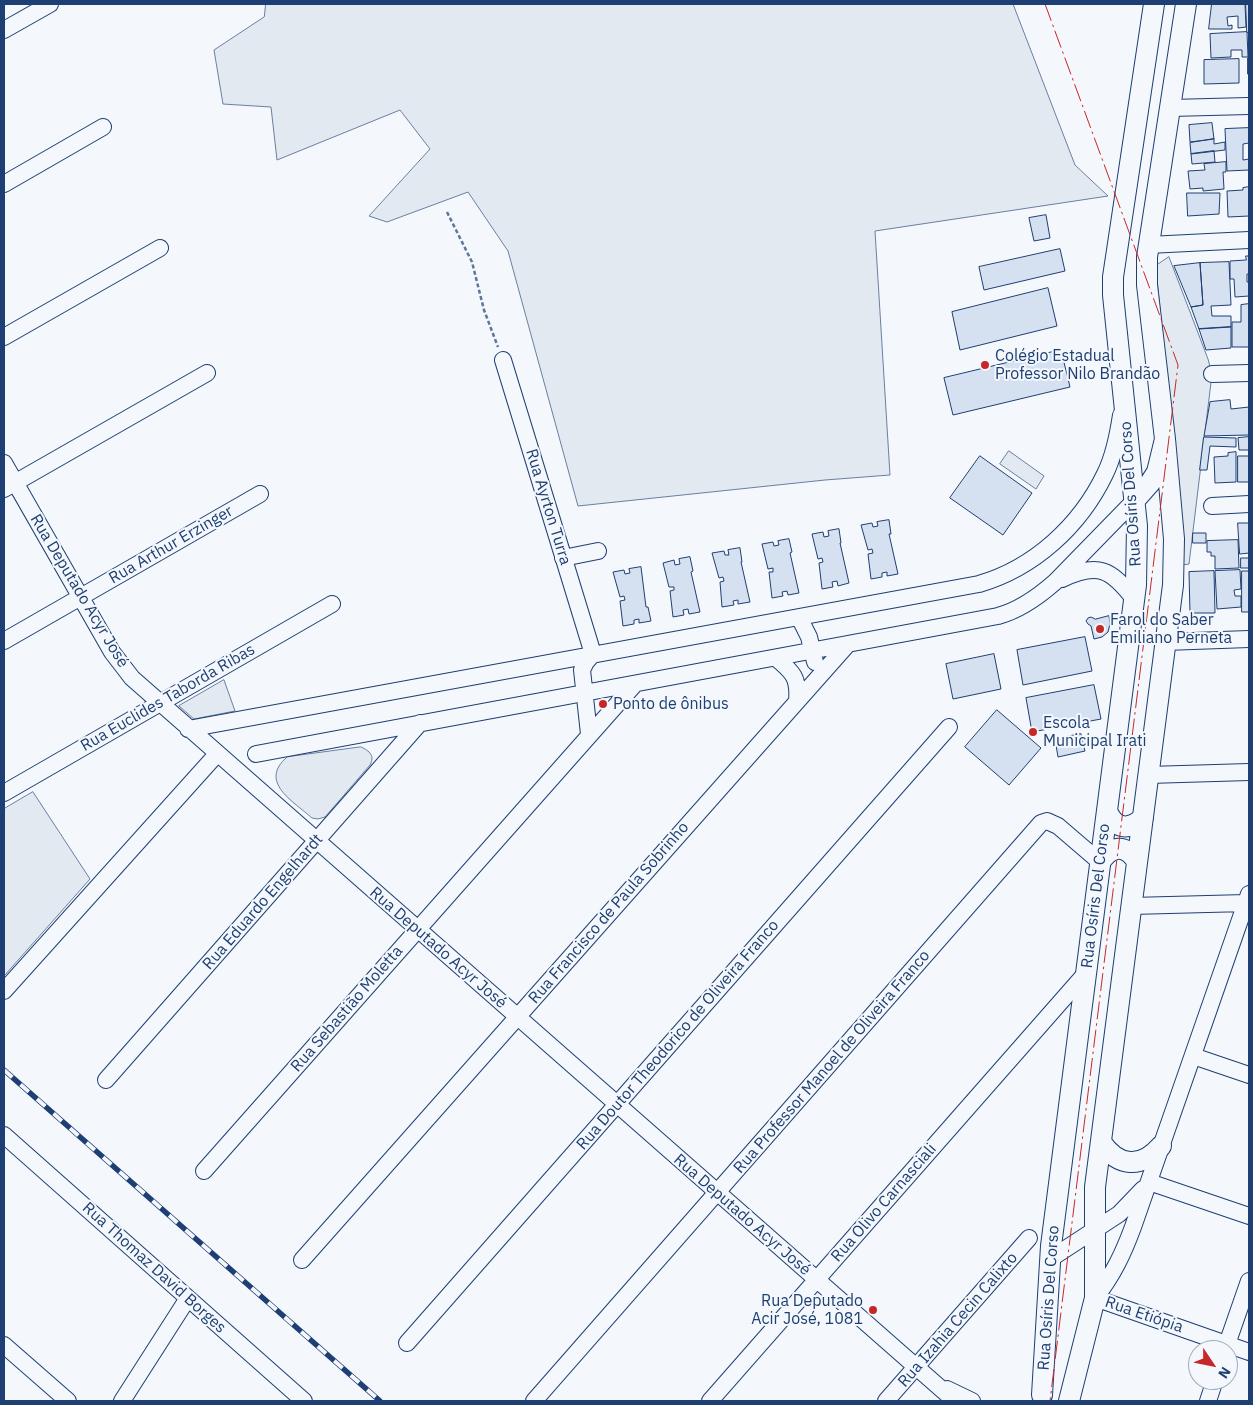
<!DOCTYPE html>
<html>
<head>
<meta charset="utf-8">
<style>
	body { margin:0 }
	#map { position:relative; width:1253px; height:1405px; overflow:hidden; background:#f4f7fb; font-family:"IBM Plex Sans",sans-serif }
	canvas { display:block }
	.frame { position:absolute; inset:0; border:5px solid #1d3f73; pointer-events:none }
	.north { position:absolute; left:1188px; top:1340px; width:50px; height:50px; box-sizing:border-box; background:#f4f7fb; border:1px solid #9eadc5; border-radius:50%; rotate:124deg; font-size:14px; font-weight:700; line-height:20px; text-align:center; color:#1d3f73 }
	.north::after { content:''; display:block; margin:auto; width:18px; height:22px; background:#c62828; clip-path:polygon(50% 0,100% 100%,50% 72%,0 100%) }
</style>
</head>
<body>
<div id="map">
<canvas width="1253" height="1405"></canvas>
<div class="frame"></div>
<div class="north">N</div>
</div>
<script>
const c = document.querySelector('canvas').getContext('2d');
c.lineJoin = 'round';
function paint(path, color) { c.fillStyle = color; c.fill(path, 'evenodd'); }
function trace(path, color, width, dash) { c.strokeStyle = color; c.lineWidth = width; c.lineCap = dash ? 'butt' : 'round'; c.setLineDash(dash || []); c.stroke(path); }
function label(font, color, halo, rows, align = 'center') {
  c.font = font + ' "IBM Plex Sans",sans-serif'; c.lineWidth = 4; c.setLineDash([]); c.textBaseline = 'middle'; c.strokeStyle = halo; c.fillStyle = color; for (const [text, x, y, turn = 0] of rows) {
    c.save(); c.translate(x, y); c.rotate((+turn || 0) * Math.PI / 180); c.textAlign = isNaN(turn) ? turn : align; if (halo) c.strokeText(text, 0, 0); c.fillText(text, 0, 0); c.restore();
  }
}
const green = new Path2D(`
	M266 4H1013L1075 165 1108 196 875 231 890 475 825 480 578 506 508 251 468 192 387 222 369 216 430 149 400 110 277 160 271 107 223 104 214 50 264 17Z
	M1169 257 1208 359 1212 374 1189 564 1182 565 1181 521 1156 269 1157 265Z
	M1009 451 1044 476 1036 489 1000 464Z
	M224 680 235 711 194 719 179 706Z
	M361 747C370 751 375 756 370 765L325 817 318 819 312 818C293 801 258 782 287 757Z
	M33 792 90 879 4 976V809Z`);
const building = new Path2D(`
	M1212 4H1245L1246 27 1238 28V16L1227 17 1228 26 1232 25V29H1209Z
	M1246 4H1249V34L1247 32Z
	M1247 32 1248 57H1242V50H1231V57L1211 58 1210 34Z
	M1248 58H1249V74H1248Z
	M1239 59V83L1204 84V60Z
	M1212 123 1214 139 1190 142 1189 125Z
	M1249 128V143L1243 144V160L1249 159V170L1227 171 1225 129Z
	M1214 139V144L1225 142V150L1191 154 1190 143Z
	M1214 151 1215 162 1192 164 1191 154Z
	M1226 162V172H1223L1224 189 1203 191V188L1190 189 1188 171 1205 170 1204 164Z
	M1249 187V216L1228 217 1227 191 1243 190V188Z
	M1187 193H1220L1219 214 1188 216Z
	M1046 215 1050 238 1034 241 1029 218Z
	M1060 249 1065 271 984 290 979 267Z
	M1246 256H1249V274H1247V282H1249V296L1235 297 1234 279H1230V261L1246 260Z
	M1229 262 1231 305 1211 306 1212 316H1231V327L1199 329 1191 307 1203 305 1200 263Z
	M1200 263 1203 305 1191 307 1174 266Z
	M1048 288 1057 326 960 350 952 312Z
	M1249 304V347H1232V322H1241V305Z
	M1231 327V348L1206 350 1199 329Z
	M1061 350 1070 387 953 415 944 378Z
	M1230 400 1231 409 1249 407V435L1204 436 1210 402Z
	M1204 437 1236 438V447L1210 446 1207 470H1200Z
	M1249 437V450H1239L1238 438Z
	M1236 452V482L1215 483 1214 457 1228 456V453Z
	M980 456 1032 493 1003 535 950 498Z
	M1238 456H1249V482H1238Z
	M889 520 891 534H889L898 574 887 576V572L882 573V577L871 579 868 554 873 553 872 549 868 550 861 525 872 523 873 527 878 526 877 522Z
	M1238 523H1249V553L1240 554Z
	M839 529 841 543H840L849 583 838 586 837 581 832 582 833 587 822 589 819 563 823 562 822 558 818 559 812 534 823 532 824 537 829 536 828 531Z
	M1193 533H1206V543H1193Z
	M789 539 792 552 790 553 799 593 788 595 787 591 782 592 783 596 772 598 769 572H773V568L768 569 762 544 773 542 774 546 779 545 778 541Z
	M1238 540 1239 568 1215 569V556H1211V552H1207V541Z
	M740 548 742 562H741L750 602 738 604V600L733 601 734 605 722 607 720 582 724 581 723 577 719 578 712 553 724 551 725 555H729L728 550Z
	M690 557 693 571 691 572 700 612 689 614 688 609 683 610 684 615 673 617 670 591 674 590V587H669L663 563 674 560 675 565 680 564 679 559Z
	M1241 558H1249V568H1241Z
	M641 567 646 607H648L651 621 639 623V619L634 620V624L623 626 620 601 625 600 624 596 620 597 613 572 624 570 625 574 630 573 629 569Z
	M1240 570 1241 589 1234 590 1235 596H1241V607L1217 609 1215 571Z
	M1214 571 1215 613H1190L1189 572Z
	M1242 571H1249V612H1242Z
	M1109 616 1110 624 1108 632 1102 637 1094 639 1091 626 1088 624 1086 621 1088 618 1091 617 1095 619Z
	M1085 637 1092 671 1023 685 1017 650Z
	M994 654 1001 689 953 699 946 664Z
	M1094 685 1101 719 1032 732 1026 698Z
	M997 710 1041 748 1009 785 965 747Z
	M1081 734 1085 751 1058 757 1055 739Z`);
const path = new Path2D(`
	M447 212 472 262 484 310 498 347`);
const minor = new Path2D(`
	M4 30 50 4
	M1170 108 1249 106
	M4 184 103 127
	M1148 245 1249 240
	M4 337 160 248
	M503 360 593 654 586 662 582 670 589 734
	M1212 374 1249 373
	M4 463 112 652 132 678 955 1401
	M4 489 207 373
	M1212 506 1249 504
	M563 558 598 551
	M1062 579C1098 562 1111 569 1134 599
	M799 617 809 637 815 662
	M4 641 260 494
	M1165 642 1249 639
	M776 658C793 672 799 678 797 701
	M188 729 979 584C1034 568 1080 526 1105 474 1114 456 1118 435 1121 415
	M256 754 998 616C1020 610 1038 597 1055 582L1135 500
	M1148 775 1249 772
	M4 793 332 604
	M1249 894 1133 1227C1123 1254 1113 1275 1095 1298L1249 1352
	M1131 906 1246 903
	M4 991 217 754
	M1193 1056 1249 1075
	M106 1080 420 723
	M4 1135 304 1401
	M204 1171 635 684
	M1149 1182 1249 1216
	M1050 1259 1119 1214 1143 1189
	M302 1260 848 644
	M407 1343 949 727
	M4 1345 68 1401
	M1225 1350 1249 1281
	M947 1389 972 1401
	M122 1401 188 1298
	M534 1401 1041 823 1047 821 1058 826 1100 862
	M710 1401 1086 973
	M886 1401 1029 1238
	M1208 1401 1215 1380`);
const major = new Path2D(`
	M1135 500 1150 483 1157 472 1165 439 1147 285V257L1186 4
	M1107 811C1115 829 1128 831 1143 818
	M1100 862C1112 845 1125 844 1137 861
	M1101 1142C1118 1167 1141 1169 1161 1146
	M1042 1395 1051 1246 1136 585 1137 526 1113 295V277L1154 4
	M1069 1401 1095 1298V1187L1173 585 1174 539 1165 439`);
const rail = new Path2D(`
	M4 1070 380 1401`);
const power = new Path2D(`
	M1045 4 1178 365 1050 1401`);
const markers = [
	[985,365,5,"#c62828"],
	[1100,629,5,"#c62828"],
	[603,704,5,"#c62828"],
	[1033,732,5,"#c62828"],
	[873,1310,5,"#c62828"]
];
const poiNames = [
	["Colégio Estadual",995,356],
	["Professor Nilo Brandão",995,374],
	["Farol do Saber",1110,620],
	["Emiliano Perneta",1110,638],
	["Ponto de ônibus",613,704],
	["Escola",1043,723],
	["Municipal Irati",1043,741],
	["Rua Deputado",863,1301,"right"],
	["Acir José, 1081",863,1319,"right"]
];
const streetNames = [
	["Rua Osíris Del Corso",1131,494,-94],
	["Rua Ayrton Turra",548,507,73],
	["Rua Arthur Erzinger",171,545,-30],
	["Rua Deputado Acyr José",79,591,59],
	["Rua Euclides Taborda Ribas",168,698,-30],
	["Rua Osíris Del Corso",1096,896,-83],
	["Rua Eduardo Engelhardt",263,902,-49],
	["Rua Francisco de Paula Sobrinho",609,913,-49],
	["Rua Deputado Acyr José",438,948,41],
	["Rua Sebastião Moletta",347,1009,-49],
	["Rua Doutor Theodorico de Oliveira Franco",678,1035,-49],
	["Rua Professor Manoel de Oliveira Franco",832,1062,-49],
	["Rua Olivo Carnasciali",884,1203,-49],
	["Rua Deputado Acyr José",742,1215,41],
	["Rua Thomaz David Borges",154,1268,42],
	["Rua Osíris Del Corso",1049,1298,-86],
	["Rua Etiópia",1144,1315,19],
	["Rua Izahia Cecin Calixto",958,1320,-49]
];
paint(green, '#e3e9f0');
trace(green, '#687fa3', 1);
paint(building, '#d5e0f0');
trace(building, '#1d3f73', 1);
trace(minor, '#1d3f73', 18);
trace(major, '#1d3f73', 22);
trace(path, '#5e769c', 2.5, [4, 2.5]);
trace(minor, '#f4f7fb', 16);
trace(major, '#f4f7fb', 20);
trace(rail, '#1d3f73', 5.5);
trace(rail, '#f4f7fb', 4, [11]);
trace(power, '#c62828', 1, [18, 4, 2.5, 4]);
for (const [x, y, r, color] of markers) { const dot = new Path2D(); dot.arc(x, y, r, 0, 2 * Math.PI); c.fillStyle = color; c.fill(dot); trace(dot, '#f4f7fb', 2); }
label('16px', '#1d3f73', '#f4f7fb', poiNames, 'left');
label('16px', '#1d3f73', '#f4f7fb', streetNames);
</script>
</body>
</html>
